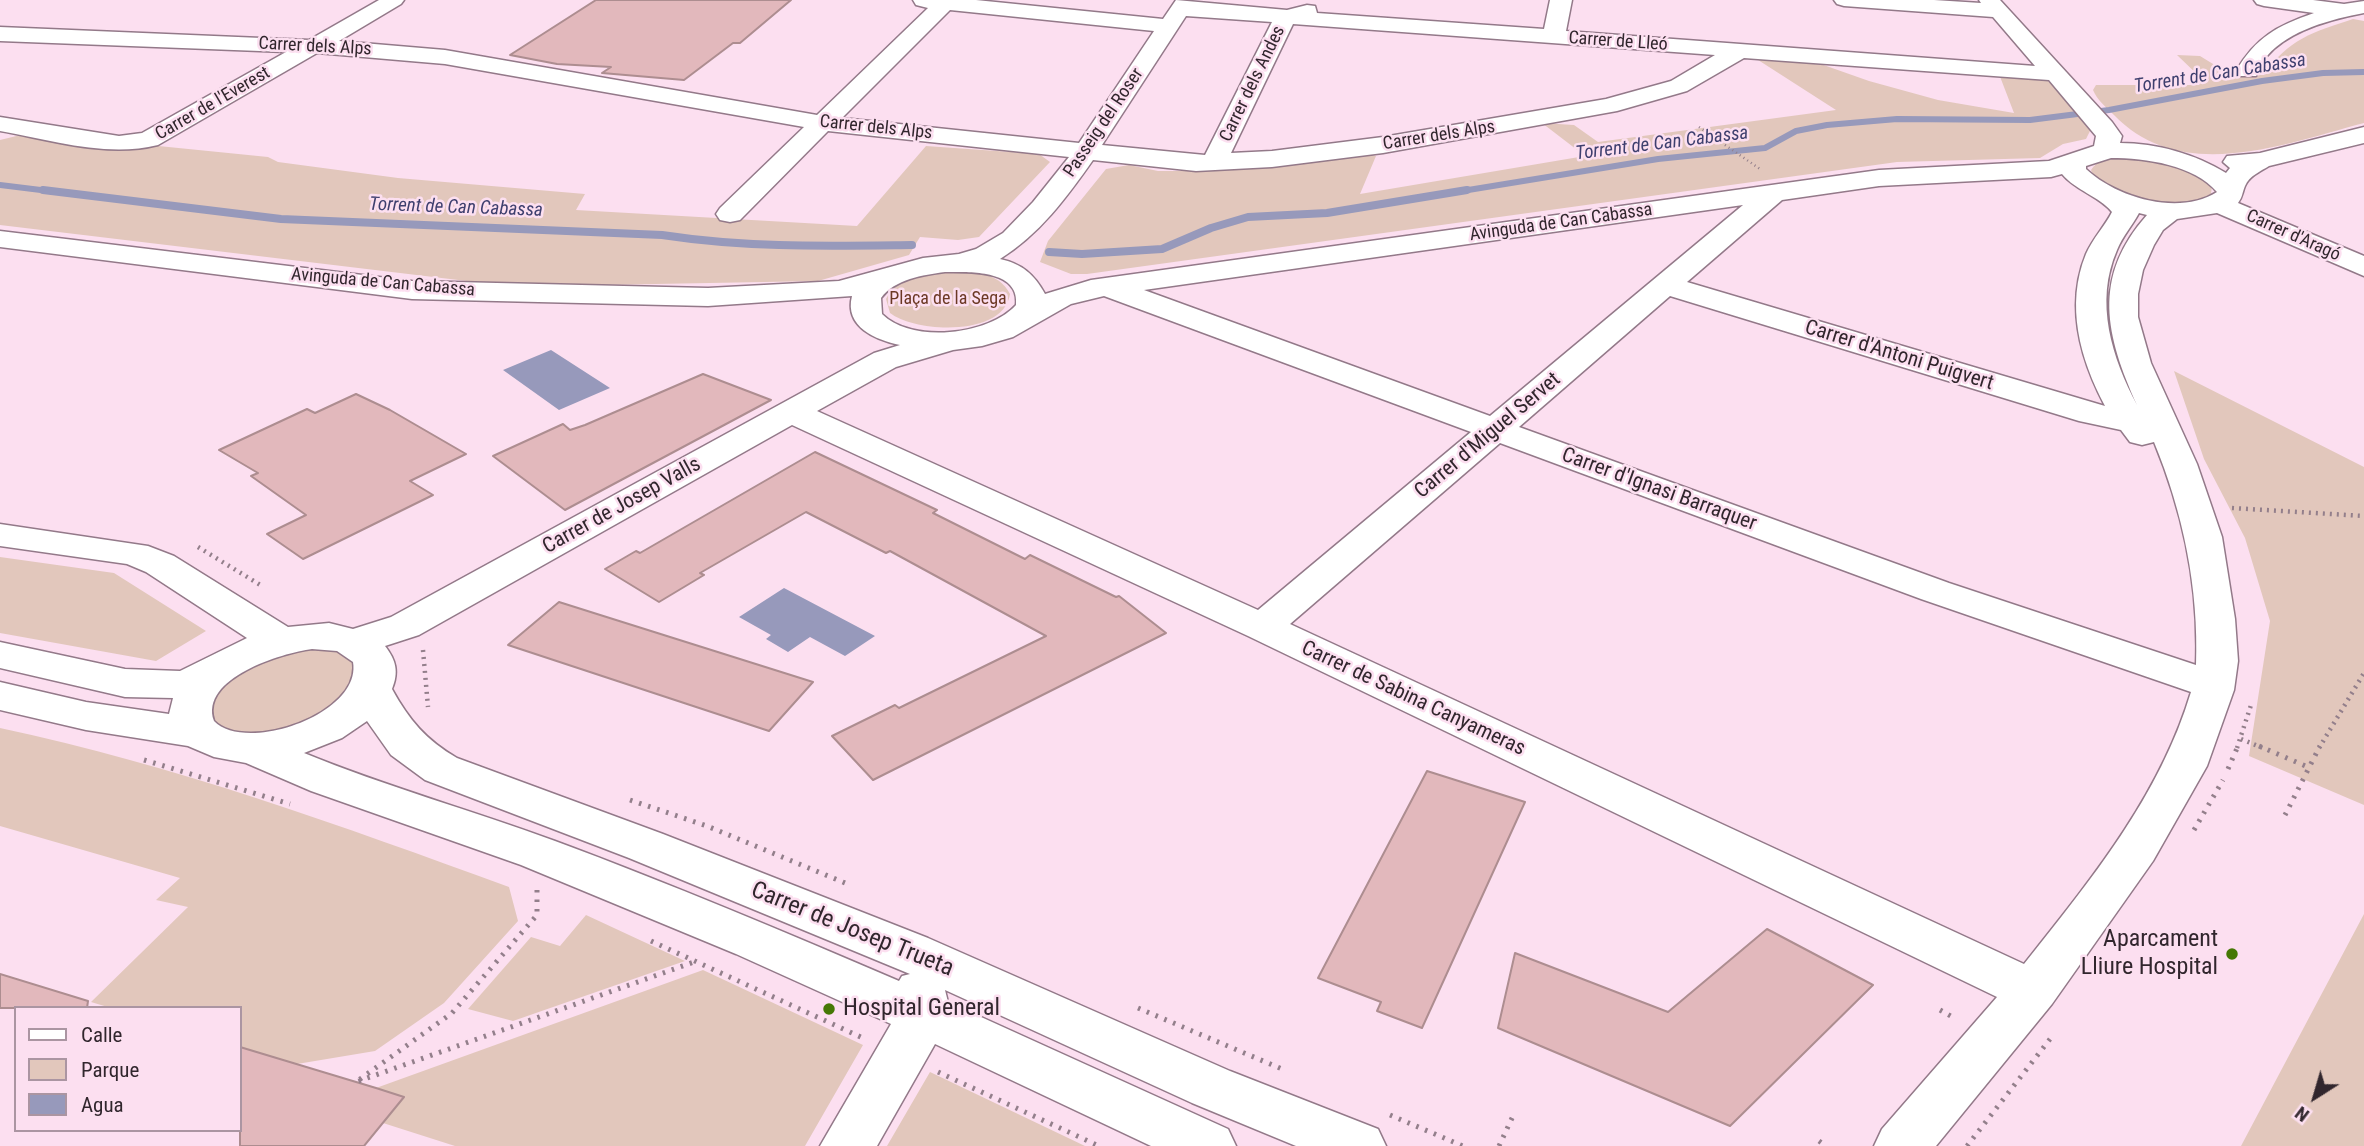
<!DOCTYPE html>
<html>
<head>
<meta charset="utf-8">
<style>
	body { margin:0 }
	#map { position:relative; width:2364px; height:1146px; overflow:hidden; background:#fcdff0; font-family:"Roboto Condensed",sans-serif }
	canvas { display:block }
	.legend { position:absolute; left:14px; top:1006px; width:228px; height:126px; box-sizing:border-box; background:#fcdff0; border:2px solid #ab95a2; margin:0; padding:9px 12px; list-style:none; font-size:21px; color:#31262d }
	.legend li { display:flex; align-items:center; gap:14px; height:35px }
	.legend b { width:35px; border:2px solid #ab95a2 }
	.north { position:absolute; left:2280px; top:1062px; width:70px; height:70px; -webkit-text-stroke:5px #fcdff0; paint-order:stroke; rotate:217deg; font-size:19px; font-weight:700; line-height:28px; text-align:center; color:#31262d }
	.north::after { content:''; display:block; margin:auto; width:24px; height:32px; background:#31262d; clip-path:polygon(50% 0,100% 100%,50% 72%,0 100%) }
</style>
</head>
<body>
<div id="map">
<canvas width="2364" height="1146"></canvas>
<ul class="legend">
<li><b style="height:9px;background:#fff"></b>Calle</li>
<li><b style="height:19px;background:#e2c7bc"></b>Parque</li>
<li><b style="height:19px;background:#9799bb"></b>Agua</li>
</ul>
<div class="north">N</div>
</div>
<script>
const c = document.querySelector('canvas').getContext('2d');
c.lineJoin = 'round';
function paint(path, color) { c.fillStyle = color; c.fill(path, 'evenodd'); }
function trace(path, color, width, dash) { c.strokeStyle = color; c.lineWidth = width; c.lineCap = dash ? 'butt' : 'round'; c.setLineDash(dash || []); c.stroke(path); }
function label(font, color, halo, rows, align = 'center') {
  c.font = font + ' "Roboto Condensed",sans-serif'; c.lineWidth = 5; c.setLineDash([]); c.textBaseline = 'middle'; c.strokeStyle = halo; c.fillStyle = color; for (const [text, x, y, turn = 0] of rows) {
    c.save(); c.translate(x, y); c.rotate((+turn || 0) * Math.PI / 180); c.textAlign = isNaN(turn) ? turn : align; if (halo) c.strokeText(text, 0, 0); c.fillText(text, 0, 0); c.restore();
  }
}
const green = new Path2D(`
	M2353 19 2364 21V123C2284 144 2181 185 2114 115 2106 107 2097 100 2093 90L2096 85H2199L2202 79 2177 55 2200 56 2231 75H2264C2288 39 2313 32 2353 19Z
	M1755 58 1815 62 1869 81 1938 100 2014 113 1999 74 2047 80 2067 98 2091 129 2086 139 2063 144 2040 158 1897 162 1087 274H1071L1040 262 1048 241 1106 169 1129 165 1158 171H1182L1366 153 1376 156 1360 194 1585 156 1542 123 1574 125 1598 142 1836 110Z
	M29 133 268 157 278 162 398 178 585 194 576 210 857 226 926 146 1039 154 1050 162 979 237 958 240 920 237 909 255 818 281 601 285 475 282 0 225V140Z
	M2117 158C2148 158 2190 163 2212 186L2211 194C2187 211 2101 202 2091 170 2097 160 2107 160 2117 158Z
	M949 270C971 272 999 271 1010 294 1004 337 916 333 890 313L886 299C897 276 926 274 949 270Z
	M2174 371 2364 467V805L2249 756 2270 621 2245 538 2204 459Z
	M0 557 114 573 206 631 156 661 0 633Z
	M323 647C404 668 314 732 273 733 261 733 247 736 235 734 226 732 218 727 213 720 193 693 256 661 275 653 288 647 309 648 323 647Z
	M0 728C175 765 342 826 509 887L518 921 444 1003 375 1051 297 1064 240 1047V1008H111L91 1002 188 907 156 900 180 878 0 826Z
	M2364 914V1146H2241Z
	M586 915 685 961 513 1021 468 1009 531 937 560 946Z
	M703 970 863 1045 805 1146H455L383 1123 403 1097 376 1088Z
	M930 1072 1085 1146H887Z`);
const water = new Path2D(`
	M551 350 610 388 559 410 503 370Z
	M784 588 875 636 845 656 810 637 788 652 766 639 771 635 739 617Z`);
const streamFar1 = new Path2D(`
	M0 185 57 192
	M1456 192 1658 159 1765 148 1796 131 1827 125 1897 119 2030 120 2109 110 2262 81 2323 73 2364 72`);
const stream = new Path2D(`
	M43 190 281 219 662 235C747 248 827 246 912 245
	M1049 252 1082 254 1162 249 1211 228 1248 217 1327 213 1467 190`);
const building = new Path2D(`
	M596 0H791L740 43H733L684 80 602 73 611 67 557 64 510 55Z
	M703 374 771 400 565 510 493 456 563 424 570 430 585 425Z
	M356 394 390 410 466 454 410 481 433 495 303 559 267 534 306 515 251 476 258 473 219 450 307 409 315 413Z
	M815 452 937 510 933 513 1025 559 1030 555 1116 597 1119 596 1166 633 873 780 832 736 895 705 899 708 1046 636 890 551 886 553 806 512 700 573 704 575 659 602 605 569 636 551 640 553Z
	M559 602 597 614 813 682 769 731 508 645Z
	M1427 771 1525 802 1422 1028 1377 1011 1381 1002 1318 978Z
	M1767 929 1873 985 1730 1126 1498 1028 1515 953 1668 1012Z
	M0 974 88 1001 87 1008H0Z
	M240 1047 376 1088 404 1097 364 1146H240Z`);
const pathFar2 = new Path2D(`
	M1699 127 1760 169`);
const pathFar1 = new Path2D(`
	M2232 508 2364 516
	M198 547 262 586
	M423 650 428 707
	M2241 739 2263 748
	M2237 748 2252 702
	M2319 748 2364 673`);
const path = new Path2D(`
	M2259 746 2310 768
	M144 760 290 804
	M2228 769 2238 746
	M630 800 707 826 850 885
	M2285 815 2320 746
	M2194 830 2223 780
	M537 890V915L452 1013 356 1082 694 962
	M651 941 863 1038
	M1138 1008 1282 1069
	M1940 1010 1956 1019
	M938 1072 1099 1146
	M1390 1115 1463 1146
	M1819 1141 1826 1146
	M1499 1146 1513 1116
	M1967 1146 2050 1039`);
const minor = new Path2D(`
	M379 0H404L401 4 339 41 445 50 817 115 928 8 916 5 913 0H976L1163 19 1176 0 1287 10 1307 5 1315 6 1317 13 1544 29 1550 0H1572L1566 31 2035 66 1993 17 1844 6 1837 4 1834 0H1934L1981 3 1979 0H2000L2112 122 2122 136 2120 143C2157 143 2195 154 2226 173L2230 168 2223 162 2227 156 2260 153 2364 127V143L2269 166C2261 171 2249 176 2245 186 2242 193 2243 196 2238 203L2364 256V276L2217 213 2177 219 2163 230 2154 245 2143 270 2138 294V317L2151 363 2197 464 2222 537 2235 619 2238 661 2234 690 2207 766 2153 861 2052 1004 1936 1146H1874L1882 1129 1997 997 1248 636 792 425 419 635 385 646C396 660 399 672 392 689 409 720 426 740 457 758L663 834 928 938 1230 1071 1378 1129 1386 1146H1296L1192 1103 945 990 948 1002 1228 1129 1236 1146H1151L935 1044 877 1146H820L891 1024 736 954 521 865 311 791 246 763 214 757 188 746 86 730 0 710V682L86 702 169 714 173 698 125 697 0 668V642L125 669 180 671 247 638 146 572 127 564 0 546V524L148 546 174 556 288 627 329 623 353 629 391 617 874 353 900 345C876 340 844 327 852 296L708 306 412 299 0 247V231L412 281 708 288 839 281 923 258 959 254 976 249 1003 233 1033 202 1069 157 828 131 740 220 730 222 720 220 716 214 720 208 804 127 445 64 317 53 158 145C107 158 51 140 0 131V117L119 136 142 133 286 52 0 41V27L309 40ZM950 10 1154 31 1079 143 842 118ZM1186 16 1272 22 1205 155 1102 145ZM1293 24 1715 55 1671 81 1606 99 1383 137 1272 151 1231 153ZM1744 58 2049 80 2096 136 2094 146 2049 161 1879 170 1091 280 1045 294C1034 274 1022 264 1000 259 1039 235 1067 197 1093 160L1196 171 1272 167 1383 153 1617 111 1687 91ZM2111 158C2146 158 2194 165 2217 192 2179 216 2117 198 2086 169V166ZM2062 174C2076 191 2099 196 2112 212 2105 226 2093 238 2086 254 2065 305 2080 359 2105 406L1687 282 1782 200 1879 186 2051 177ZM1743 205 1490 416 1144 290ZM2139 213 2147 215C2091 278 2106 336 2137 405 2112 358 2094 302 2117 250 2122 237 2132 226 2139 213ZM945 272C968 272 1020 269 1016 305 989 335 912 344 882 314L881 298C895 279 923 275 945 272ZM1104 296 1471 432 1258 610 817 411 896 367 953 350 982 346 1013 337 1071 304ZM1670 296 2079 421 2121 430 2130 442 2142 445 2154 442C2183 512 2199 589 2196 665L1949 583 1519 427ZM1500 443 1921 599 2191 692C2160 796 2090 881 2024 964L1290 624ZM312 649 337 651 353 662C362 714 246 754 214 721 199 678 282 653 312 649ZM367 721 391 755 425 780 629 858 910 974 902 976 899 981C785 932 671 884 555 841 472 810 386 787 304 753L342 738Z
	M2254 0H2313L2344 4 2364 1V13C2332 19 2289 30 2267 56 2263 62 2260 70 2256 76H2240L2236 71C2256 37 2277 26 2314 13L2264 6 2257 4Z`);
const markers = [
	[2232,954,7,"#457804"],
	[829,1009,7,"#457804"]
];
const farStreetnames = [
	["Carrer de Lleó",1618,42,4],
	["Carrer dels Alps",315,47,3],
	["Carrer dels Andes",1253,84,-64],
	["Carrer de l'Everest",213,104,-30],
	["Passeig del Roser",1104,123,-56],
	["Carrer dels Alps",876,128,6],
	["Carrer dels Alps",1439,136,-9],
	["Avinguda de Can Cabassa",1561,223,-8],
	["Carrer d'Aragó",2293,236,24],
	["Avinguda de Can Cabassa",383,283,5]
];
const farParknames = [
	["Plaça de la Sega",948,299]
];
const farWaternames = [
	["Torrent de Can Cabassa",2220,74,-9],
	["Torrent de Can Cabassa",1662,144,-7],
	["Torrent de Can Cabassa",456,208,2]
];
const streetNames = [
	["Carrer d'Antoni Puigvert",1899,356,17],
	["Carrer d'Miguel Servet",1488,436,-40],
	["Carrer d'Ignasi Barraquer",1659,490,20],
	["Carrer de Josep Valls",622,506,-29],
	["Carrer de Sabina Canyameras",1413,699,25]
];
const nearStreetnames = [
	["Carrer de Josep Trueta",852,930,22]
];
const nearPoinames = [
	["Aparcament",2218,940],
	["Lliure Hospital",2218,968],
	["Hospital General",843,1009,"left"]
];
paint(green, '#e2c7bc');
paint(water, '#9799bb');
trace(streamFar1, '#9799bb', 6);
trace(stream, '#9799bb', 8);
paint(building, '#e2b8bc');
trace(building, '#ad8d90', 2);
trace(minor, '#937989', 3);
trace(pathFar2, '#937f8b', 2.5, [1, 3.5]);
trace(pathFar1, '#937f8b', 4.5, [2, 5]);
trace(path, '#937f8b', 5, [2.5, 7]);
paint(minor, '#fff');
for (const [x, y, r, color] of markers) { const dot = new Path2D(); dot.arc(x, y, r, 0, 2 * Math.PI); c.fillStyle = color; c.fill(dot); trace(dot, '#fcdff0', 2.5); }
label('18px', '#31262d', '#fcdff0', farStreetnames);
label('18px', '#6b3824', '#fcdff0', farParknames);
label('italic 19px', '#3e3f6e', '#fcdff0', farWaternames);
label('21px', '#31262d', '#fcdff0', streetNames);
label('24px', '#31262d', '#fcdff0', nearStreetnames);
label('24px', '#31262d', '#fcdff0', nearPoinames, 'right');
</script>
</body>
</html>
